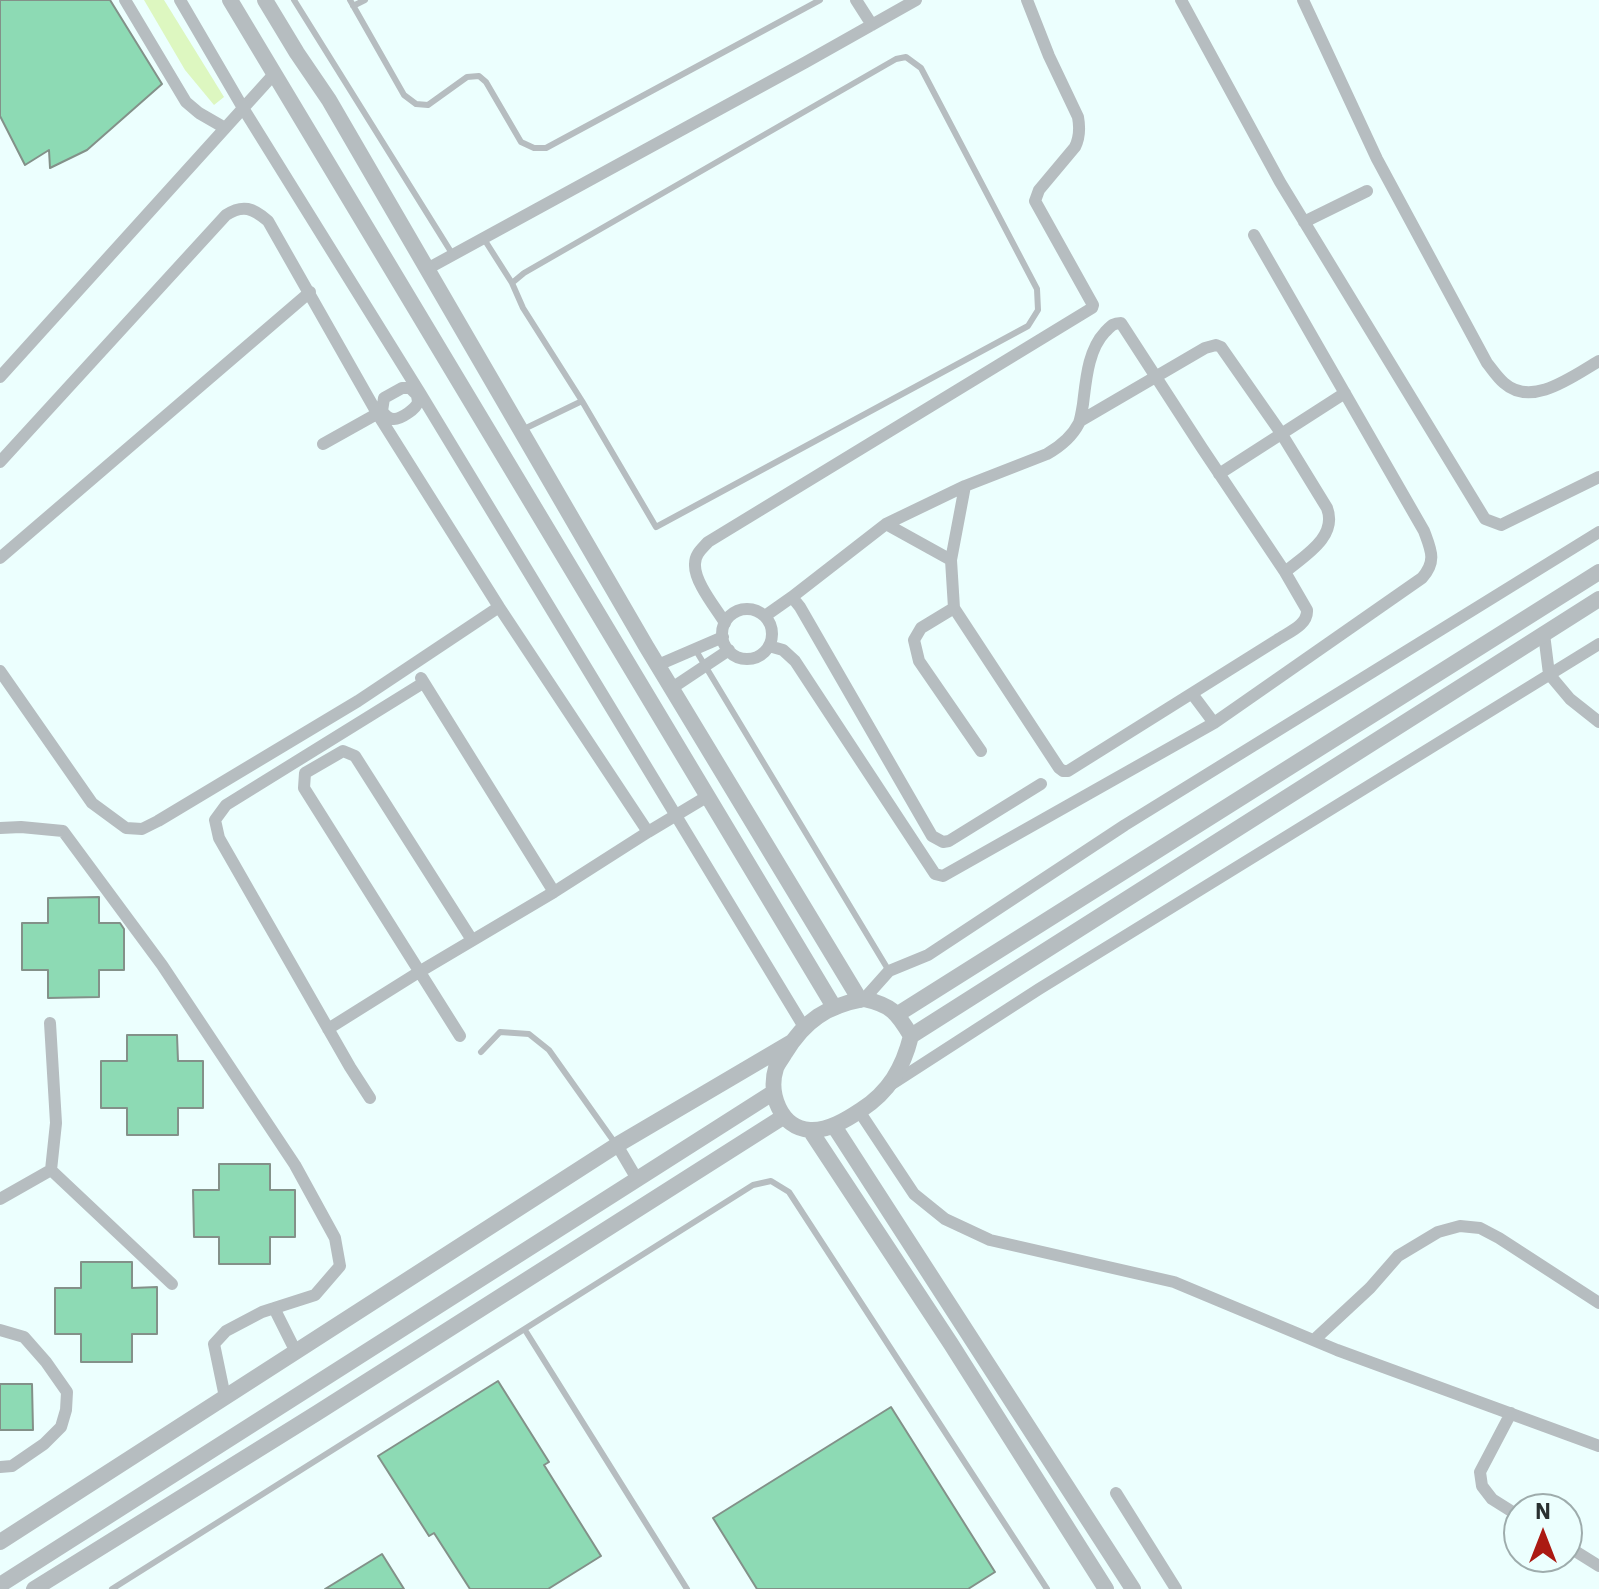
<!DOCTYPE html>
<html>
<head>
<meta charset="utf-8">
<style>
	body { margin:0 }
	#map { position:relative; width:1599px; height:1589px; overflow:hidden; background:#ecfffe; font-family:"IBM Plex Sans",sans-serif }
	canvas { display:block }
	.north { position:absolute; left:1503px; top:1493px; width:80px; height:80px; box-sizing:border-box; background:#ecfffe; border:2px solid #9eacac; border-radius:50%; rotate:0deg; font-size:22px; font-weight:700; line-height:32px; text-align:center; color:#293030 }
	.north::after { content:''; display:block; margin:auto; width:28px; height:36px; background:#ab1a13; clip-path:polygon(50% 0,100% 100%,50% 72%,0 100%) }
</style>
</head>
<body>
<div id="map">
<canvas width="1599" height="1589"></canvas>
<div class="north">N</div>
</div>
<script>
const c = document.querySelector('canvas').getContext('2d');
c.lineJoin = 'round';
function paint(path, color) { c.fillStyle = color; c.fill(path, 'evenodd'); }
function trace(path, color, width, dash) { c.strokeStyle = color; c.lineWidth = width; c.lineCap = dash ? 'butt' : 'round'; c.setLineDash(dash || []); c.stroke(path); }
const green = new Path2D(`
	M144 0H164L224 97 214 105 185 70Z`);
const building = new Path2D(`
	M0 0H110L162 84 87 150 50 168 49 150 25 165 0 116Z
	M99 897V923H120L124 929V970H99V997L48 998V970H22V923H48V898Z
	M127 1035H177L178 1061H203V1108H178V1135H127V1108H101V1061H127Z
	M219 1164H270V1190H295V1237H270V1264H219V1237H194L193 1190H219Z
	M81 1262H132V1288L157 1287V1334H132V1362H81V1334H55V1288H81Z
	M498 1381 549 1462 544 1465 601 1556 548 1589H470L434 1533 429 1536 378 1456Z
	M0 1384H32L33 1430H0Z
	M891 1407 995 1572 968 1589H757L713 1518Z
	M382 1554 404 1589H325Z`);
const service = new Path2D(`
	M294 0 453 255
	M350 0 404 95 416 104 428 105 467 77 479 76 486 82 521 142 534 148H546L820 0
	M353 6 365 0
	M906 57 921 68 1037 289 1038 310 1028 326 656 527 582 401 523 308 512 283 524 273 896 59Z
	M484 239 512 283
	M524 429 582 401
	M695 649 889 971
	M481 1052 500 1032 529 1034 549 1050 615 1143
	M525 1330 687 1589
	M112 1589 753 1185 771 1181 789 1192 1047 1589`);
const minor = new Path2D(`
	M125 0 186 102 199 113 225 128
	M180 0 243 108 420 393 804 1027
	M856 0 872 25
	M1181 0 1280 182 1485 519 1501 525 1599 477
	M1303 0 1377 159 1487 363C1492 369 1497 377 1504 383 1532 408 1573 376 1599 361
	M1304 222 1367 191
	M427 269 806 62 916 0
	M0 377 275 73
	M382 411C385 415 388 419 394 419 401 419 416 409 418 402 418 400 417 397 417 395
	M382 411 384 398 402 388H410L417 395
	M1080 421 1205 348 1216 345 1221 347 1281 433 1327 508C1338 537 1304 556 1285 572
	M323 444 382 411
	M0 462 226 215C243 204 253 208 268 221L377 413 499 607 648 832
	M1219 474 1345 393
	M886 524 951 560 954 608 921 628 914 640 919 661 981 751
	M0 558 310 292
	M951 560 965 486
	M792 597 886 524 965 486 1047 454C1061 446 1072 437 1079 423 1081 417 1082 410 1083 404 1086 380 1088 350 1105 332 1111 326 1113 323 1121 323L1202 448 1285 572 1307 610C1308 625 1289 632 1277 640L1068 771H1063L1059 768 954 608
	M722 634a25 25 0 1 1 50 0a25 25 0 1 1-50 0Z
	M765 616 792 597 800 607 932 836 943 842 949 841 1041 784
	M725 623C716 608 694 582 695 564 695 554 702 549 708 542L1092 308 1093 305 1035 201 1039 190 1075 147C1080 137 1080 128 1078 117L1049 56 1027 0
	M1544 634 1549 674 1570 699 1599 722
	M769 646 783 650 795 661 935 874 943 876 1214 723 1422 578C1437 561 1431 550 1424 531L1254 235
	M658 665 723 637
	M0 671 92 803 126 828 142 829 158 821 358 701 499 607
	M421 678 554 892
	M672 688 729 650
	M1193 695 1214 723
	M0 828 21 827 63 831 162 965 295 1165 335 1238 340 1266 315 1295 262 1312 226 1331 214 1344 225 1397
	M864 999 889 971 928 955 1125 825 1599 532
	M328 1029 419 972 554 892 648 832 708 796
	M460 1036 304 788 305 773 343 751 355 756 472 940
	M892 1084 1039 989 1599 644
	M370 1098 350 1067 219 838 215 820 226 805 423 683
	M859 1111 914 1194 945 1219 990 1240 1174 1282 1337 1350 1599 1446
	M617 1145 637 1179
	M51 1170 172 1284
	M0 1199 51 1170 56 1123 50 1023
	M274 1308 296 1352
	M0 1330 24 1337 46 1362 67 1392 66 1410 61 1427 44 1444 12 1466 0 1467
	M1314 1340 1370 1288 1398 1256 1438 1232 1460 1226 1480 1228 1499 1238 1599 1303
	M1511 1413 1480 1472 1482 1486 1492 1499 1519 1516
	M1116 1493 1176 1589
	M1567 1546 1599 1566`);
const tertiary = new Path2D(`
	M230 0 834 1007
	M265 0 297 53 329 100 646 646 860 1000
	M864 999C891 1005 897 1012 911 1036 903 1068 889 1092 861 1110 846 1120 828 1131 810 1130 780 1128 768 1093 776 1068 778 1063 783 1057 785 1053 805 1020 827 1006 864 999Z
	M898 1014 1599 572
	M911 1036 1599 599
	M834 1126 1133 1589
	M810 1130 951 1344 1106 1589
	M0 1542 617 1145 792 1042
	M0 1585 774 1092
	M34 1589 317 1413 783 1117`);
paint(green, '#ddf7c0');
paint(building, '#8ddab4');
trace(building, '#839189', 2);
trace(service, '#b6bdc0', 6);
trace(minor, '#b6bdc0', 12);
trace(tertiary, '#b6bdc0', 16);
</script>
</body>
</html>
